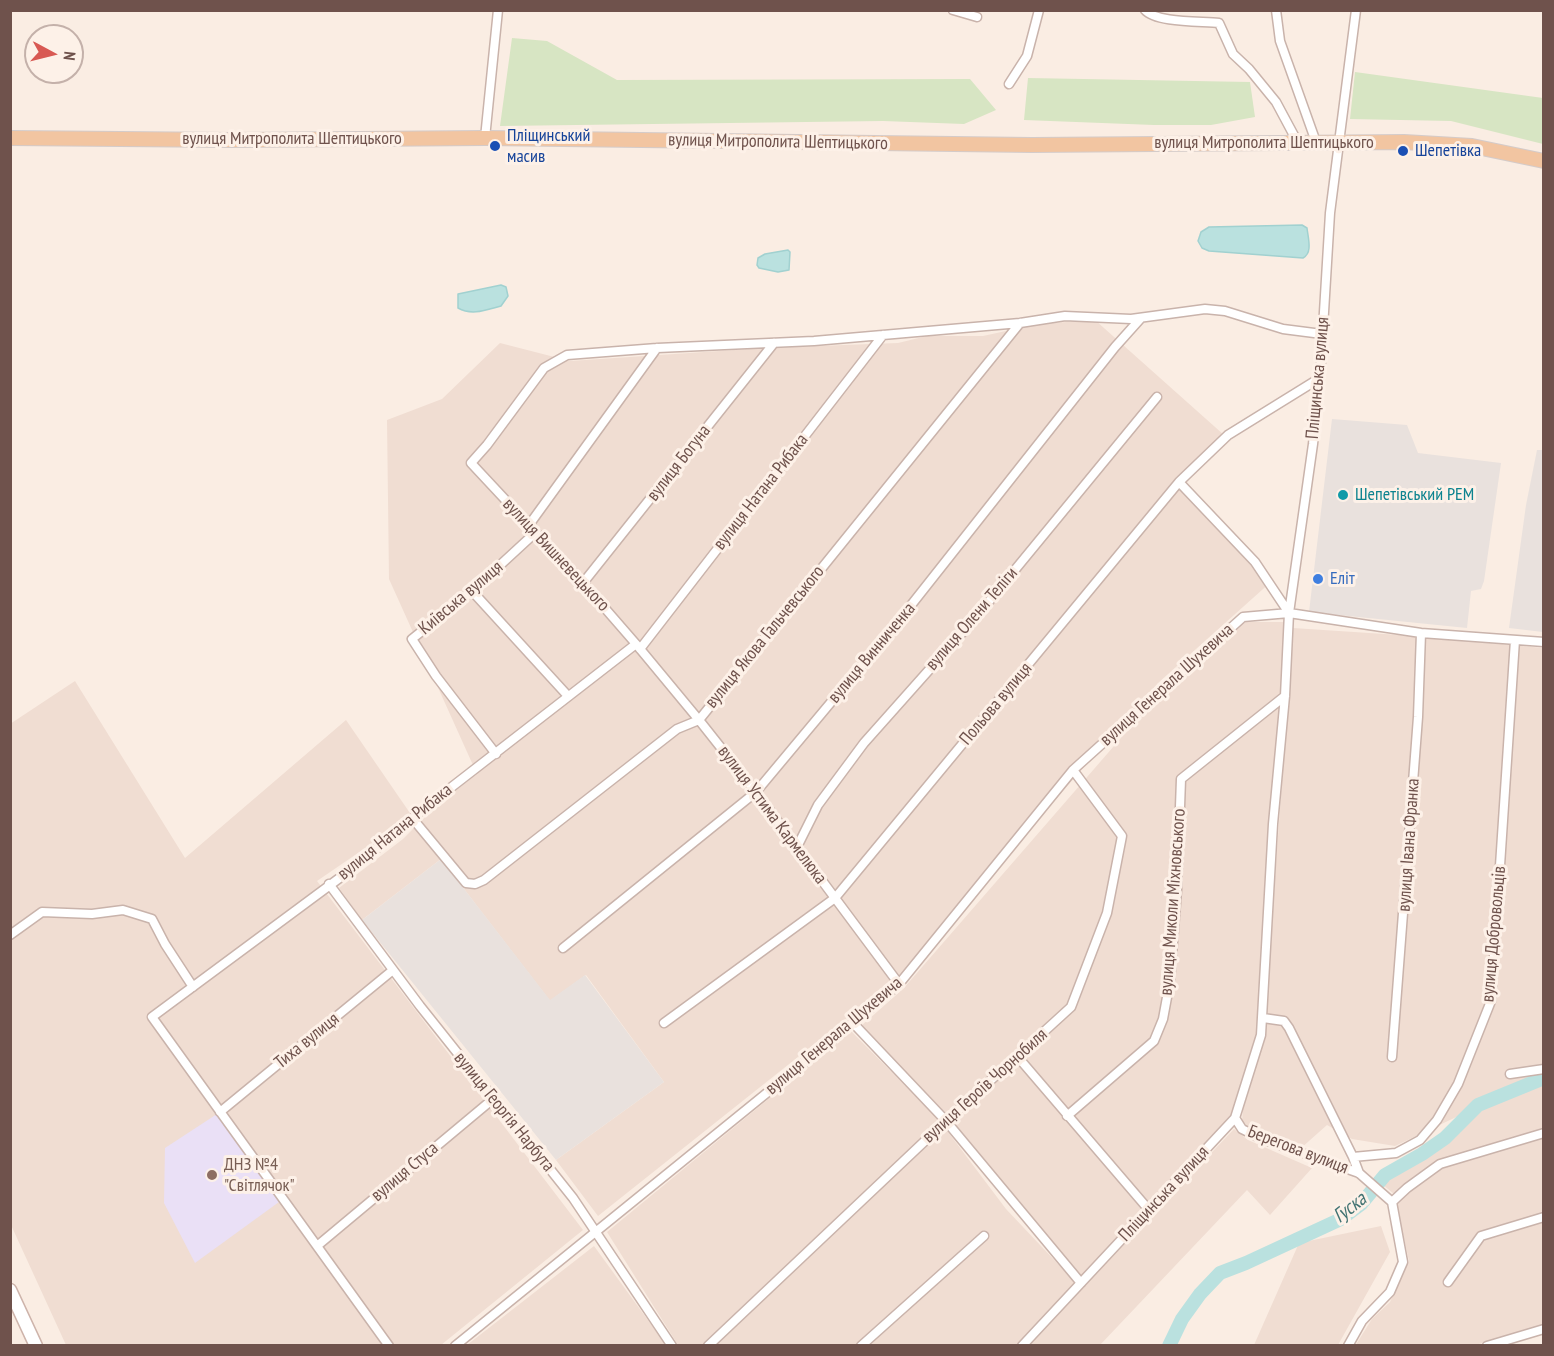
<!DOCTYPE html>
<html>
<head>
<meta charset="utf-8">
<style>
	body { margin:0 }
	#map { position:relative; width:1554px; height:1356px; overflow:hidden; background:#faede3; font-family:"PT Sans Narrow",sans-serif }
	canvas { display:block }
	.frame { position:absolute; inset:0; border:12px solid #6f524c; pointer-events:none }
	.north { position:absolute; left:24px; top:24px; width:60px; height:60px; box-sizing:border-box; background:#fdf1e8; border:2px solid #c4b1aa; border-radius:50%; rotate:97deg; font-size:16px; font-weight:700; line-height:24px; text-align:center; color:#6f524c }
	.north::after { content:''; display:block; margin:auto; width:21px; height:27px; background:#d85953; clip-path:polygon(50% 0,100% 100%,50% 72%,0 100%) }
</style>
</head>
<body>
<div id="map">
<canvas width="1554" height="1356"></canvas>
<div class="frame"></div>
<div class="north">N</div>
</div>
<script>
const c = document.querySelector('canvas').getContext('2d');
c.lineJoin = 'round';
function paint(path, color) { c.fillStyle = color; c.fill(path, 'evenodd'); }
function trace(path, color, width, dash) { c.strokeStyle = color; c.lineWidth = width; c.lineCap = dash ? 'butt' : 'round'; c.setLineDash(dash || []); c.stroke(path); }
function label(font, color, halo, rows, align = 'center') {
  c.font = font + ' "PT Sans Narrow",sans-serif'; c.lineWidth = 6; c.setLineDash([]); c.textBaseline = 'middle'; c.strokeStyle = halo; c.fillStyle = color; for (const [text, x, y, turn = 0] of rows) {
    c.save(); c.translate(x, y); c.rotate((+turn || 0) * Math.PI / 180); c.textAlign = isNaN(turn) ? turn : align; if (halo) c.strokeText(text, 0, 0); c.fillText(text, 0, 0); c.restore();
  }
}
const residential = new Path2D(`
	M1095 320 1224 435 1178 486 1272 581 1158 683 901 975 598 1216 556 1160 664 1082 586 975 550 1001 441 859 362 920 339 888 403 839 437 805 477 774 389 579 387 420 442 399 500 343 570 361 764 348 898 343 927 336H983L1038 324Z
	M1241 622H1288L1257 1035 1232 1115 1080 1278 1017 1205 947 1114 861 1026 903 989 1160 693Z
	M1293 628 1430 637 1543 648V1076L1395 1146 1352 1139 1327 1125 1300 1149 1249 1127 1242 1121 1243 1109 1264 1031Z
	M75 681 185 858 346 720 412 816 317 881 583 1230 441 1345H66L11 1225 10 724Z
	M851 1031 939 1120 1006 1209 1076 1283 1017 1345H678L607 1232Z
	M1543 1083V1327L1475 1345 1355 1346 1372 1319 1390 1302 1409 1261 1394 1194 1382 1184 1480 1111Z
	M1234 1129 1248 1140 1312 1168 1270 1215 1247 1190 1100 1345 1028 1346Z
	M1381 1226 1390 1252 1338 1345H1254L1299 1243Z
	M594 1246 666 1345H467Z`);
const industrial = new Path2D(`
	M1332 419 1407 425 1418 453 1501 463 1484 581 1481 589 1471 591 1467 628 1309 612Z
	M1537 450H1543V632L1509 628 1526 505Z
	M441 859 550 1000 585 975 664 1082 556 1160 362 920Z`);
const education = new Path2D(`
	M217 1114 279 1202 195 1263 164 1203 165 1148Z`);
const green = new Path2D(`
	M512 38 547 41 617 80 970 79 996 110 964 124 883 121 500 126Z
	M1355 72 1543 98V144L1451 121 1350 119Z
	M1028 78 1250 82 1255 117 1211 125H1154L1024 120Z`);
const water = new Path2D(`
	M1302 225 1307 228C1308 238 1313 253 1303 258L1209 251 1202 248 1198 241 1201 232 1209 227Z
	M788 250 790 252 789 270 778 272 759 268 757 265 758 258 765 254Z
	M501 285 506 287 508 296 501 306C486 310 472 316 458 308V294Z`);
const river = new Path2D(`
	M1169 1346 1182 1319 1200 1294 1220 1273 1246 1263 1341 1219 1361 1204 1385 1175 1422 1154 1445 1138 1478 1105 1544 1078`);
const minor = new Path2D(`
	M953 10 977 17
	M1145 10C1156 23 1202 21 1219 23L1233 54 1249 69 1276 102 1298 143
	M1276 10 1280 41 1316 142
	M1009 84 1027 56 1039 10
	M485 138 498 10
	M1179 482 1255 562 1289 613
	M529 525 657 348
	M583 583 774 343
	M472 591 568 696
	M640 649 883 335
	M496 754 436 676 412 639 472 591 536 532
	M413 819 466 883 475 884 484 880 677 729 699 720 1020 323
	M797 847 818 805 864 743 977 616 1157 397
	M329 884 420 1006 573 1198 672 1346
	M10 935 42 912 92 914 123 910 152 919 165 944 193 987
	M563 948 756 792 893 628 1115 347 1141 318
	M899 984 756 792 699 720 636 644 583 583 471 463 487 445 544 368 567 355 657 348 814 341 1020 323 1065 316 1131 319 1205 309 1225 311 1283 329 1322 334
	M1263 1018 1284 1021 1289 1028 1353 1157 1359 1173
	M664 1023 835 898 1179 482 1228 435 1320 378
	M853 1023 946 1121 1081 1283
	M1017 1056 1149 1210
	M1392 1057 1418 717 1421 633
	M1510 1074 1544 1069
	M220 1112 393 970
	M1067 1116 1154 1041 1163 1019 1170 981 1177 890 1181 779 1285 696
	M1235 1118 1242 1129 1260 1138 1359 1173 1392 1202
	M1353 1157 1396 1153 1420 1140 1437 1120 1458 1084 1491 1001 1515 640
	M1392 1202 1407 1188 1440 1164 1544 1133
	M317 1246 493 1099
	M1448 1282 1481 1236 1544 1217
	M389 1346 152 1017 349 871 405 826 422 810 636 644
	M455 1346 853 1023 899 984 1073 770 1243 617 1289 613 1421 633 1544 642
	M708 1346 946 1121 1071 1007 1107 913 1122 836 1073 770
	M861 1346 984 1236
	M1022 1346 1235 1118 1261 1035 1273 824 1285 696 1289 613 1313 444 1320 378 1330 213 1356 10
	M1348 1346 1362 1321 1390 1292 1403 1262 1392 1202
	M1487 1346 1544 1329`);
const secondary = new Path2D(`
	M10 1290 36 1346`);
const primary = new Path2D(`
	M10 138 231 140 485 138 1032 145 1404 142 1472 146 1544 161`);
const markers = [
	[495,146,6,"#1a4fb4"],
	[1403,151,6,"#1a4fb4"],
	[1343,495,6,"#0f9aa8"],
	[1318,579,6,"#3f7fe0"],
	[212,1175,6,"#8d6e63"]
];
const transitNames = [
	["Пліщинський",507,136],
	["масив",507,157],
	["Шепетівка",1415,151]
];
const streetNames = [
	["вулиця Митрополита Шептицького",292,139],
	["вулиця Митрополита Шептицького",778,142,1],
	["вулиця Митрополита Шептицького",1264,143],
	["Пліщинська вулиця",1318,378,-85],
	["вулиця Богуна",679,463,-52],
	["вулиця Натана Рибака",761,492,-52],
	["вулиця Вишневецького",556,555,47],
	["Київська вулиця",461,598,-40],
	["вулиця Олени Теліги",972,619,-49],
	["вулиця Якова Гальчевського",765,637,-51],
	["вулиця Винниченка",872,653,-50],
	["вулиця Генерала Шухевича",1167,685,-42],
	["Польова вулиця",996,704,-50],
	["вулиця Устима Кармелюка",772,815,53],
	["вулиця Натана Рибака",395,832,-39],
	["вулиця Івана Франка",1409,845,-86],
	["вулиця Миколи Міхновського",1173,902,-86],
	["вулиця Добровольців",1494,934,-85],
	["вулиця Генерала Шухевича",834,1036,-40],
	["Тиха вулиця",307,1041,-39],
	["вулиця Героїв Чорнобиля",985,1086,-42],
	["вулиця Георгія Нарбута",504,1112,51],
	["Берегова вулиця",1298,1150,21],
	["вулиця Стуса",405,1172,-40],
	["Пліщинська вулиця",1164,1194,-47]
];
const cultureNames = [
	["Шепетівський РЕМ",1355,495]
];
const shopNames = [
	["Еліт",1330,579]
];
const educationNames = [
	["ДНЗ №4",224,1165],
	["\"Світлячок\"",224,1186]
];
const waterNames = [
	["Гуска",1350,1208,-38]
];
paint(residential, '#f0ddd2');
paint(industrial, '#e9e1dd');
paint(education, '#eae0f6');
paint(green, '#d7e5c3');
paint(water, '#bae1df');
trace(water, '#a1d1d0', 1.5);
trace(river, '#bae1df', 14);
trace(minor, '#c9b3ab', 11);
trace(secondary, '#ceb4ab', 15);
trace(primary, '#d4cbc9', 16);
trace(minor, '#fff', 8);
trace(secondary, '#fff', 12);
trace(primary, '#f2c5a1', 14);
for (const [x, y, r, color] of markers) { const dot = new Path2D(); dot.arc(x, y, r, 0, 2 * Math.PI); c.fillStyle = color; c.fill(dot); trace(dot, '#fdf1e8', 2); }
label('18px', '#164399', '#fdf1e8', transitNames, 'left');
label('18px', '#6f524c', '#fdf1e8', streetNames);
label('18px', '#0d838f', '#fdf1e8', cultureNames, 'left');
label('18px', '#366cbe', '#fdf1e8', shopNames, 'left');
label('18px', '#785e54', '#fdf1e8', educationNames, 'left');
label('italic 20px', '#427372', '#fdf1e8', waterNames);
</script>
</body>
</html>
